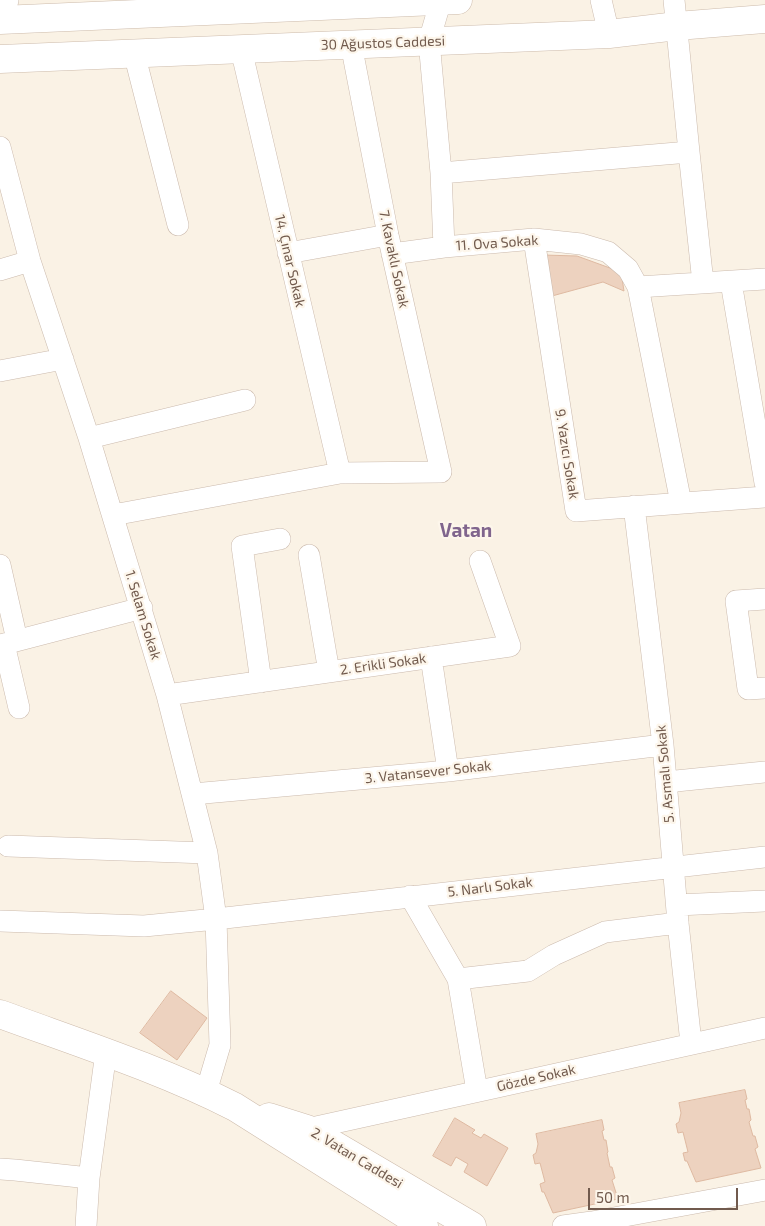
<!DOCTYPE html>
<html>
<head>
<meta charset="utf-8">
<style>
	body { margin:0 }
	#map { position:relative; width:765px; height:1226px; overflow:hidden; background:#faf2e5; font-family:"Exo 2",sans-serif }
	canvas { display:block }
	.scale { position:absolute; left:588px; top:1188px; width:150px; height:22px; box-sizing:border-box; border:2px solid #715a4d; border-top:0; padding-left:6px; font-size:15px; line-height:18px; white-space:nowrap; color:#715a4d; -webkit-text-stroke:4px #fdf6eb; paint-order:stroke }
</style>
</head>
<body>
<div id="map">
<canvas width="765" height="1226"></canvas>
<div class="scale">50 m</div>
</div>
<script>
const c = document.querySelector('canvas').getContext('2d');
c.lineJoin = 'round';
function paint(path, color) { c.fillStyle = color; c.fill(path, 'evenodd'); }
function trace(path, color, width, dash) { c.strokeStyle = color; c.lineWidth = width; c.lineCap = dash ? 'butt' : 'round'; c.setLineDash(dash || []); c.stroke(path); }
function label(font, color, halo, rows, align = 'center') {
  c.font = font + ' "Exo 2",sans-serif'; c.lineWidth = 4.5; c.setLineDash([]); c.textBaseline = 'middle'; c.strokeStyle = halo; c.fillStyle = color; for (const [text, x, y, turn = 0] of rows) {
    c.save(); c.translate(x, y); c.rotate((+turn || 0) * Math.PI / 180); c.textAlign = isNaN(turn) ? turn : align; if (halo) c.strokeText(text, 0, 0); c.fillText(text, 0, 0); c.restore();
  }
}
const building = new Path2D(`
	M543 255 577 256 621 272 624 291 603 282 552 296Z
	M171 991 207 1018 177 1060 140 1033Z
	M745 1090 747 1099 745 1100 747 1109H749L751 1120 749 1122 753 1136H755L758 1147 755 1149 761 1168 696 1182 687 1161H685L683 1153 688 1152 683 1132 678 1133 676 1124 679 1122 681 1113 679 1103Z
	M455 1118 475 1130 472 1133 481 1138 484 1134 508 1148 487 1186 464 1172 468 1164 456 1157 451 1166 433 1156Z
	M602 1120 604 1130 602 1131 604 1140H606L608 1152 607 1153 610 1167H612L615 1178 612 1180 618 1199 553 1213 544 1192H542L540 1184 545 1182 540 1163 535 1164 533 1155 536 1153 538 1144 536 1134Z`);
const street = new Path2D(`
	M441 0 429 41 441 173 444 247
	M601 0 609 34
	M674 0 689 152 703 283
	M3 20 8 0
	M241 49 340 473
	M134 53 178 225
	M0 147 30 261 89 438 167 695 207 853 216 919 220 1045 206 1092
	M441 173 689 152
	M534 239 576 511 765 497
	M288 253 388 235
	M392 254 444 247 534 239 581 244 608 252 628 269 638 287 765 279
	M0 270 30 261
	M731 282 765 483
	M638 287 681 503
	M0 371 63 359
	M89 438 245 400
	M634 506 663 745 678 923 691 1043
	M113 515 340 473 441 472 388 235 351 44
	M309 555 329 672
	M0 565 17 640
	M765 599 736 601 748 689 765 688
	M4 644 19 708
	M0 645 142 608
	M431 657 448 771
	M261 682 242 546 280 539
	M167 695 510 646 480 561
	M666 782 765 772
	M193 794 448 771 663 745
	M8 846 207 853
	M410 896 458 979 477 1091
	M677 905 765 901
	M0 921 144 926 216 919 765 857
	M458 979 528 971 554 955 605 932 678 923
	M307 1129 765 1028
	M0 1169 15 1170 89 1178
	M86 1226 89 1178 106 1052
	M563 1226 592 1222 765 1190`);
const secondary = new Path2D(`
	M0 20 458 0
	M0 59 609 34 677 26 765 19
	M0 1014C79 1043 160 1069 235 1107L424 1226
	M269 1117 307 1129 472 1226`);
const streetNames = [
	["30 Ağustos Caddesi",383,43,-2],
	["11. Ova Sokak",497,243,-4],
	["7. Kavaklı Sokak",394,259,78],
	["14. Çınar Sokak",290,261,77],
	["9. Yazıcı Sokak",567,454,81],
	["1. Selam Sokak",143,615,73],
	["2. Erikli Sokak",383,664,-8],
	["3. Vatansever Sokak",428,772,-6],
	["5. Asmalı Sokak",665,774,-95],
	["5. Narlı Sokak",490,887,-7],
	["Gözde Sokak",536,1078,-13],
	["2. Vatan Caddesi",357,1158,31]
];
const districtNames = [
	["Vatan",466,531]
];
paint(building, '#edd2bf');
trace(building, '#deb9a1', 1);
trace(street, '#cbbaad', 22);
trace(secondary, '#cdbbab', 29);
trace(street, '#fff', 21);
trace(secondary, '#fff', 28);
label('14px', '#715a4d', '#fdf6eb', streetNames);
label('bold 19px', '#80658d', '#fdf6eb', districtNames);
</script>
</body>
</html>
